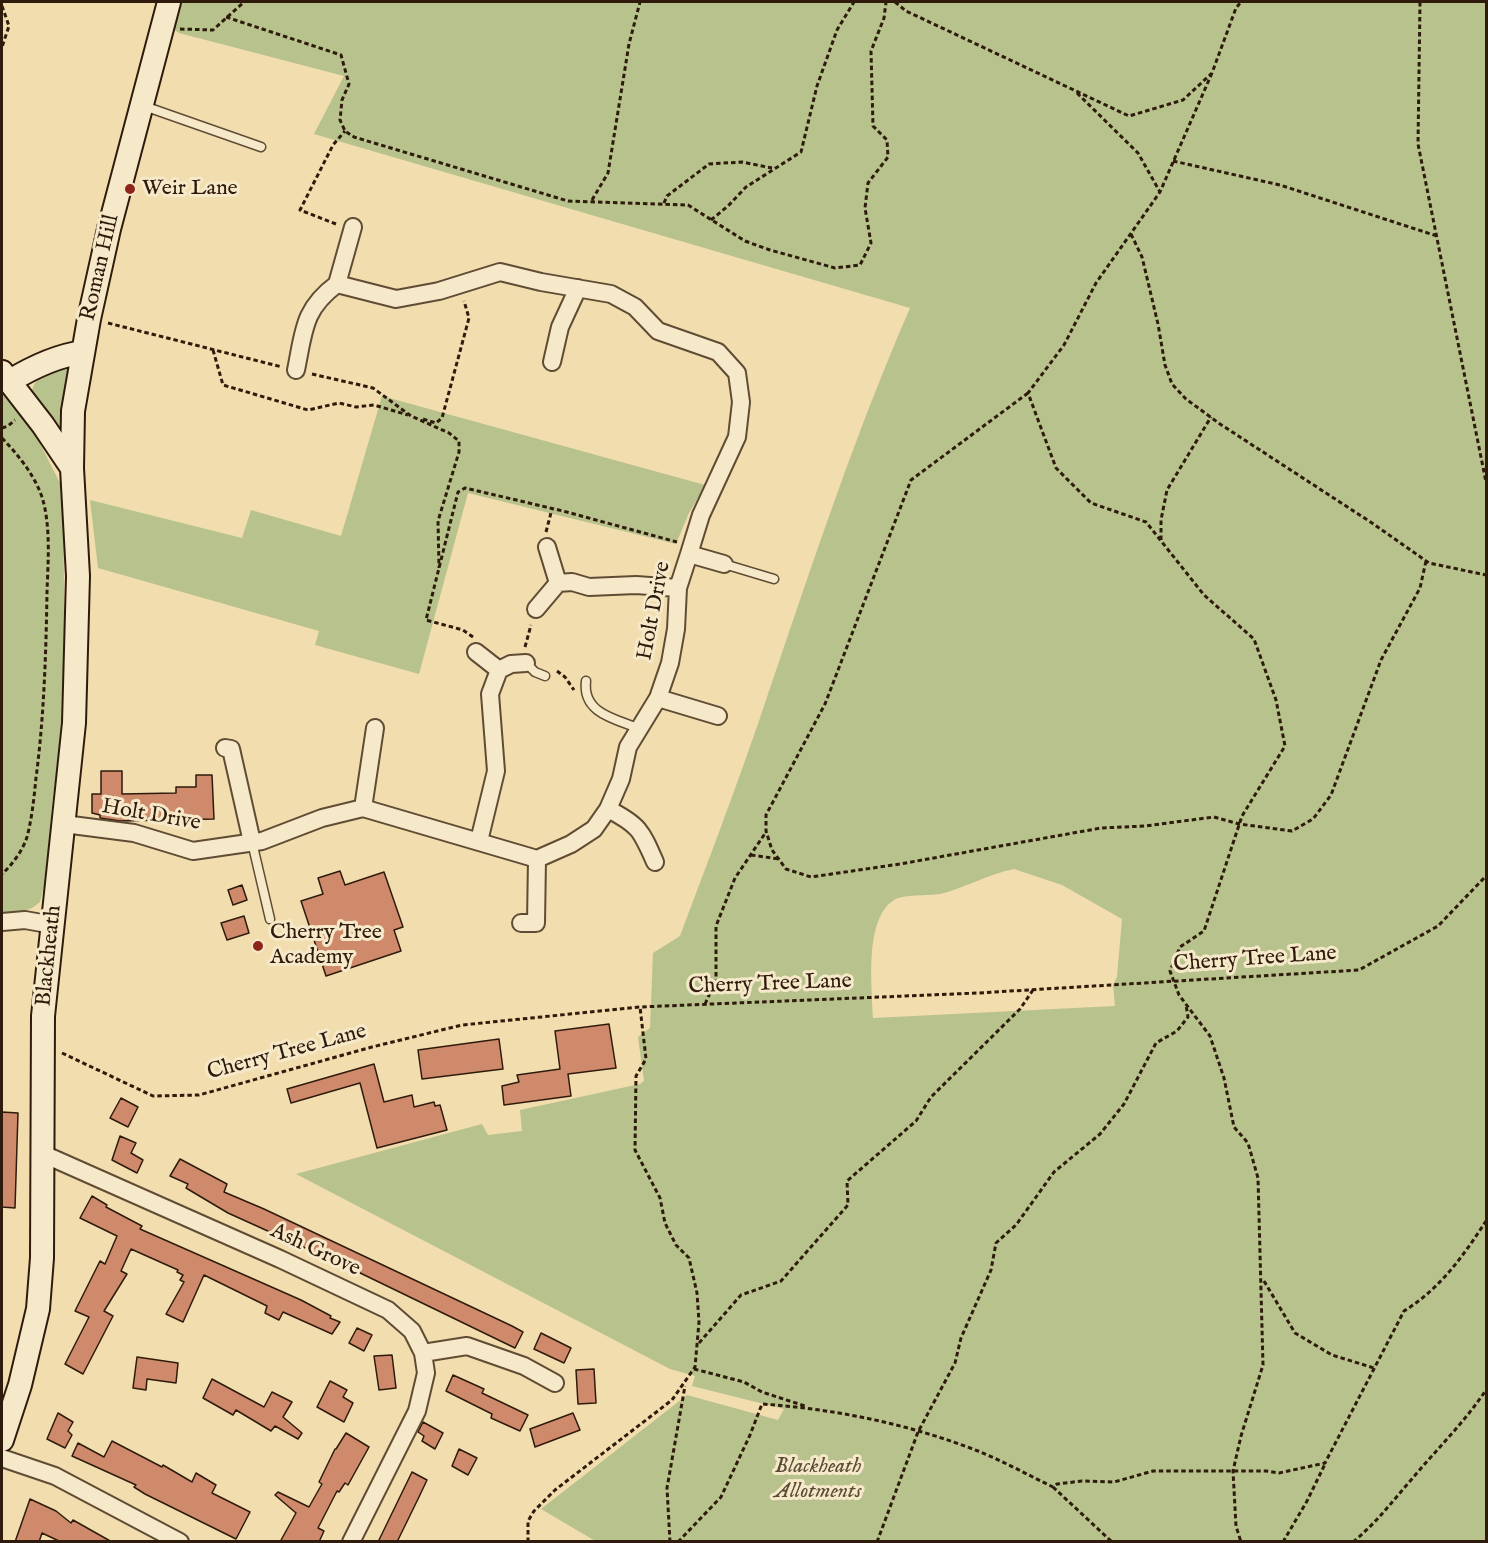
<!DOCTYPE html>
<html>
<head>
<meta charset="utf-8">
<style>
	body { margin:0 }
	#map { position:relative; width:1488px; height:1543px; overflow:hidden; background:#f1ddae; font-family:"IM FELL English",serif }
	canvas { display:block }
	.frame { position:absolute; inset:0; border:3px solid #2f1b0c; pointer-events:none }
</style>
</head>
<body>
<div id="map">
<canvas width="1488" height="1543"></canvas>
<div class="frame"></div>
</div>
<script>
const c = document.querySelector('canvas').getContext('2d');
c.lineJoin = 'round';
function paint(path, color) { c.fillStyle = color; c.fill(path, 'evenodd'); }
function trace(path, color, width, dash) { c.strokeStyle = color; c.lineWidth = width; c.lineCap = dash ? 'butt' : 'round'; c.setLineDash(dash || []); c.stroke(path); }
function label(font, color, halo, rows, align = 'center') {
  c.font = font + ' "IM FELL English",serif'; c.lineWidth = 6; c.setLineDash([]); c.textBaseline = 'middle'; c.strokeStyle = halo; c.fillStyle = color; for (const [text, x, y, turn = 0] of rows) {
    c.save(); c.translate(x, y); c.rotate((+turn || 0) * Math.PI / 180); c.textAlign = isNaN(turn) ? turn : align; if (halo) c.strokeText(text, 0, 0); c.fillText(text, 0, 0); c.restore();
  }
}
const green = new Path2D(`
	M160 2H1486V1541L597 1542 541 1509 687 1395 778 1420 784 1409 692 1386 695 1376 670 1369 296 1174 482 1124 488 1135 522 1131 520 1110 640 1084 644 1081 638 1037 650 1028 653 953 680 936C707 864 735 791 760 718 807 580 852 441 910 308L314 134 344 76 179 33 155 17ZM1014 869 1062 885 1122 919 1117 977 1113 985 1115 1006 873 1018C872 986 864 919 894 900 904 894 928 896 940 894 965 888 988 874 1014 869Z
	M70 365 66 377 64 441 31 396C34 373 50 373 70 365Z
	M2 381 35 434 63 489 64 588V720L52 804 46 878 40 902 32 908 17 914 2 915Z
	M382 396 705 485 688 515 676 544 468 493 419 674 315 645 319 631 98 568 90 500 242 538 251 510 341 536Z`);
const building = new Path2D(`
	M101 771H122V794L176 793V787H196V775H212L214 819 120 821 100 818V815L92 813V794H101Z
	M340 871 345 885 384 872 403 927 394 930 401 951 326 976 301 901 323 894 318 878Z
	M242 885 247 900 233 905 228 890Z
	M244 916 249 933 227 940 221 923Z
	M609 1024 616 1068 568 1074 571 1096 504 1105 502 1086 519 1082 517 1075 560 1069 555 1031Z
	M499 1039 503 1069 422 1079 418 1050Z
	M374 1064 384 1102 412 1095 414 1107 434 1102 435 1106 440 1105 447 1130 377 1148 360 1083 291 1103 287 1089Z
	M121 1098 138 1107 128 1127 110 1118Z
	M2 1112 18 1113 15 1208 2 1207Z
	M120 1136 136 1143 131 1153 143 1160 137 1173 112 1160Z
	M180 1159 227 1184 224 1192 264 1209 512 1326 523 1332 515 1348 354 1270 228 1213 186 1188 188 1184 170 1176Z
	M92 1196 107 1205 106 1207 142 1226 140 1229 301 1300 331 1316 330 1318 340 1322 332 1334 283 1312 279 1320 265 1313 267 1306 204 1275 183 1322 166 1314 184 1282 180 1280 183 1275 177 1272 178 1270 131 1249 121 1271 127 1274 104 1311 113 1316 83 1374 65 1364 89 1317 75 1311 100 1261 105 1264 117 1236 80 1218Z
	M357 1328 372 1335 364 1351 349 1343Z
	M541 1333 571 1348 564 1363 534 1349Z
	M392 1355 396 1388 379 1390 374 1356Z
	M137 1357 178 1363 176 1383 147 1379 146 1390 133 1388Z
	M594 1369 596 1403 578 1404 576 1370Z
	M453 1375 484 1389 482 1393 528 1415 520 1431 491 1418 492 1414 446 1391Z
	M212 1379 264 1407 272 1392 292 1402 283 1417 302 1433 298 1439 275 1426 271 1431 236 1410 233 1415 203 1398Z
	M330 1381 347 1390 343 1397 353 1403 344 1422 317 1407Z
	M58 1413 73 1422 68 1431 72 1435 65 1448 47 1439Z
	M573 1413 580 1430 535 1447 530 1429Z
	M423 1422 443 1433 435 1449 422 1441 424 1436 418 1432Z
	M346 1433 369 1447 348 1485 345 1483 339 1492 337 1491 318 1528 324 1531 319 1542H280L296 1513 275 1495 278 1492 309 1507 322 1484 319 1482 335 1449H336Z
	M112 1441 162 1467 163 1465 192 1482 196 1473 216 1485 212 1493 250 1512 236 1539 145 1494 134 1487 136 1485 72 1456 78 1443 104 1457Z
	M459 1449 477 1458 468 1475 452 1466Z
	M412 1472 427 1480 419 1497 397 1542H378Z
	M30 1499 56 1511 71 1523 73 1520 112 1542H61L42 1533 39 1542H15Z`);
const path = new Path2D(`
	M895 2 906 11 1129 116 1183 100 1212 73 1236 8 1241 2
	M1420 2 1418 144 1486 482
	M2 6 9 26 2 47
	M226 17 341 55 349 84 342 100 340 120 345 131 354 137 568 201 688 205 745 241 770 250 835 268 860 265 871 243 865 208 868 183 888 157 887 140 873 126 871 51 884 18 886 2
	M180 29 213 30 244 2
	M1212 73 1160 192 1096 283 1064 345 1028 393 1056 468 1091 503 1146 522 1204 595 1254 639 1276 700 1285 746 1242 816 1204 931 1180 947 1170 971 1179 995 1210 1036 1224 1078 1234 1127 1248 1143 1258 1178 1263 1365 1241 1436 1233 1471 1236 1526 1241 1542
	M1077 93 1138 153 1160 192
	M1173 161 1280 185 1437 236
	M592 200 608 173 629 44 640 2
	M664 203 667 196 709 164 742 162 772 168
	M711 220 728 206 746 187 801 152 817 86 837 30 854 2
	M336 224 300 210 333 145 345 131
	M1131 234 1142 257 1158 324 1165 365 1172 384 1186 399 1220 424 1372 523 1429 563 1486 575
	M108 323 282 367
	M213 350 223 385 308 410 339 403 356 407 374 405 408 415
	M312 374 373 388 411 416 449 433 459 441V452L438 521 439 568
	M1028 393 911 480 825 704 766 815V831L772 850 786 869 811 877 900 864 1101 828 1145 826 1214 817 1239 824 1292 831 1313 819 1331 795 1381 660 1420 588 1426 561
	M423 419 436 423 442 418 469 318 464 301
	M2 428 8 426 15 420
	M2 438C18 455 34 474 42 497 51 526 48 562 47 592 46 654 44 717 36 778 34 798 32 818 27 837 23 850 12 865 2 874
	M546 532 552 509
	M1161 540V520L1167 490 1211 417
	M473 637 463 630 426 620 458 492 465 488 563 511 677 542
	M525 647 531 625
	M557 671 565 677 574 690
	M751 855 779 859
	M705 1004 716 980V926L735 878 766 832
	M62 1053 153 1096 199 1095 372 1047 462 1025 640 1007 978 993 1359 970 1438 926 1486 876
	M1264 1281 1295 1333 1332 1355 1374 1368
	M699 1343 741 1295 781 1281 848 1205 847 1181 916 1121 931 1097 1020 1009 1033 990
	M694 1369 744 1382 762 1392 805 1406
	M1053 1487 1112 1542
	M528 1542V1521L534 1511 555 1490 672 1400 695 1367 699 1322 697 1293 689 1258 676 1245 665 1223 660 1198 635 1150 636 1076 646 1059 640 1007
	M670 1542 667 1488 685 1386
	M678 1542 721 1497 750 1435 762 1404C835 1409 909 1424 978 1451 1003 1461 1028 1475 1053 1487L1057 1484 1082 1481 1114 1482 1153 1471H1266L1279 1473 1325 1463 1404 1311C1440 1289 1464 1255 1486 1221
	M877 1542 918 1432 955 1363 961 1338 991 1270 996 1243 1016 1225 1054 1172 1100 1134 1124 1104 1156 1043 1177 1031 1188 1017 1186 1005
	M1283 1542 1307 1501 1325 1464
	M1353 1542C1376 1523 1392 1502 1411 1480 1436 1450 1464 1423 1486 1390`);
const lane = new Path2D(`
	M144 106 261 147
	M724 564 774 579
	M526 663 535 672 545 676
	M586 681C582 713 615 719 638 728
	M252 842 270 919`);
const street = new Path2D(`
	M337 284 353 227
	M552 362 560 327 578 288
	M547 547 558 583
	M689 554 724 564
	M536 609 558 583 572 582 589 587 636 585 678 588
	M476 652 499 670 490 694 496 771 479 841
	M499 670 511 664 526 663
	M658 698 718 716
	M225 748 231 749 252 842
	M363 808 375 728
	M608 809C639 825 641 830 655 862
	M64 824 134 833 193 851 262 841 322 818 363 808 537 859 571 844 594 829 608 809 621 779 628 747 658 698 670 663 676 629 678 588 689 554 701 515 737 437 741 402 737 373 718 352 658 331 635 307 611 294 541 282 500 272 439 291 396 299 337 284C303 309 304 331 296 370
	M2 922 25 920 53 925
	M521 923H536L537 859
	M41 1153 280 1259 388 1310 412 1331 423 1353 467 1346 524 1366 555 1383
	M2 1458 55 1476 180 1542
	M351 1542 417 1411 426 1373 423 1353`);
const secondary = new Path2D(`
	M2 372 43 425 72 468
	M10 381C33 367 56 356 83 352
	M2 1440 20 1385 38 1309 42 1258 43 1016 74 723 78 576 72 468 73 411 89 319 109 229 169 2`);
const markers = [
	[130,189,6,"#8f2418"],
	[258,946,6,"#8f2418"]
];
const poiNames = [
	["Weir Lane",142,189],
	["Cherry Tree",270,933],
	["Academy",270,958]
];
const streetNames = [
	["Roman Hill",101,268,-77],
	["Holt Drive",655,611,-79],
	["Holt Drive",151,816,10],
	["Blackheath",50,956,-84],
	["Cherry Tree Lane",1255,960,-4],
	["Cherry Tree Lane",770,985,-2],
	["Cherry Tree Lane",287,1053,-15],
	["Ash Grove",315,1251,25]
];
const parkNames = [
	["Blackheath",818,1467],
	["Allotments",818,1492]
];
paint(green, '#b7c28d');
paint(building, '#ce8a6b');
trace(building, '#2f1b0c', 1.5);
trace(lane, '#604c34', 11);
trace(street, '#604c34', 20);
trace(secondary, '#2f1b0c', 26);
trace(path, '#2f1b0c', 3, [4.5, 3]);
trace(lane, '#f6e9ca', 8);
trace(street, '#f6e9ca', 16);
trace(secondary, '#f6e9ca', 22);
for (const [x, y, r, color] of markers) { const dot = new Path2D(); dot.arc(x, y, r, 0, 2 * Math.PI); c.fillStyle = color; c.fill(dot); trace(dot, '#f6e9ca', 2); }
label('22px', '#2f1b0c', '#f6e9ca', poiNames, 'left');
label('22px', '#2f1b0c', '#f6e9ca', streetNames);
label('italic 22px', '#584d33', '#f6e9ca', parkNames);
</script>
</body>
</html>
